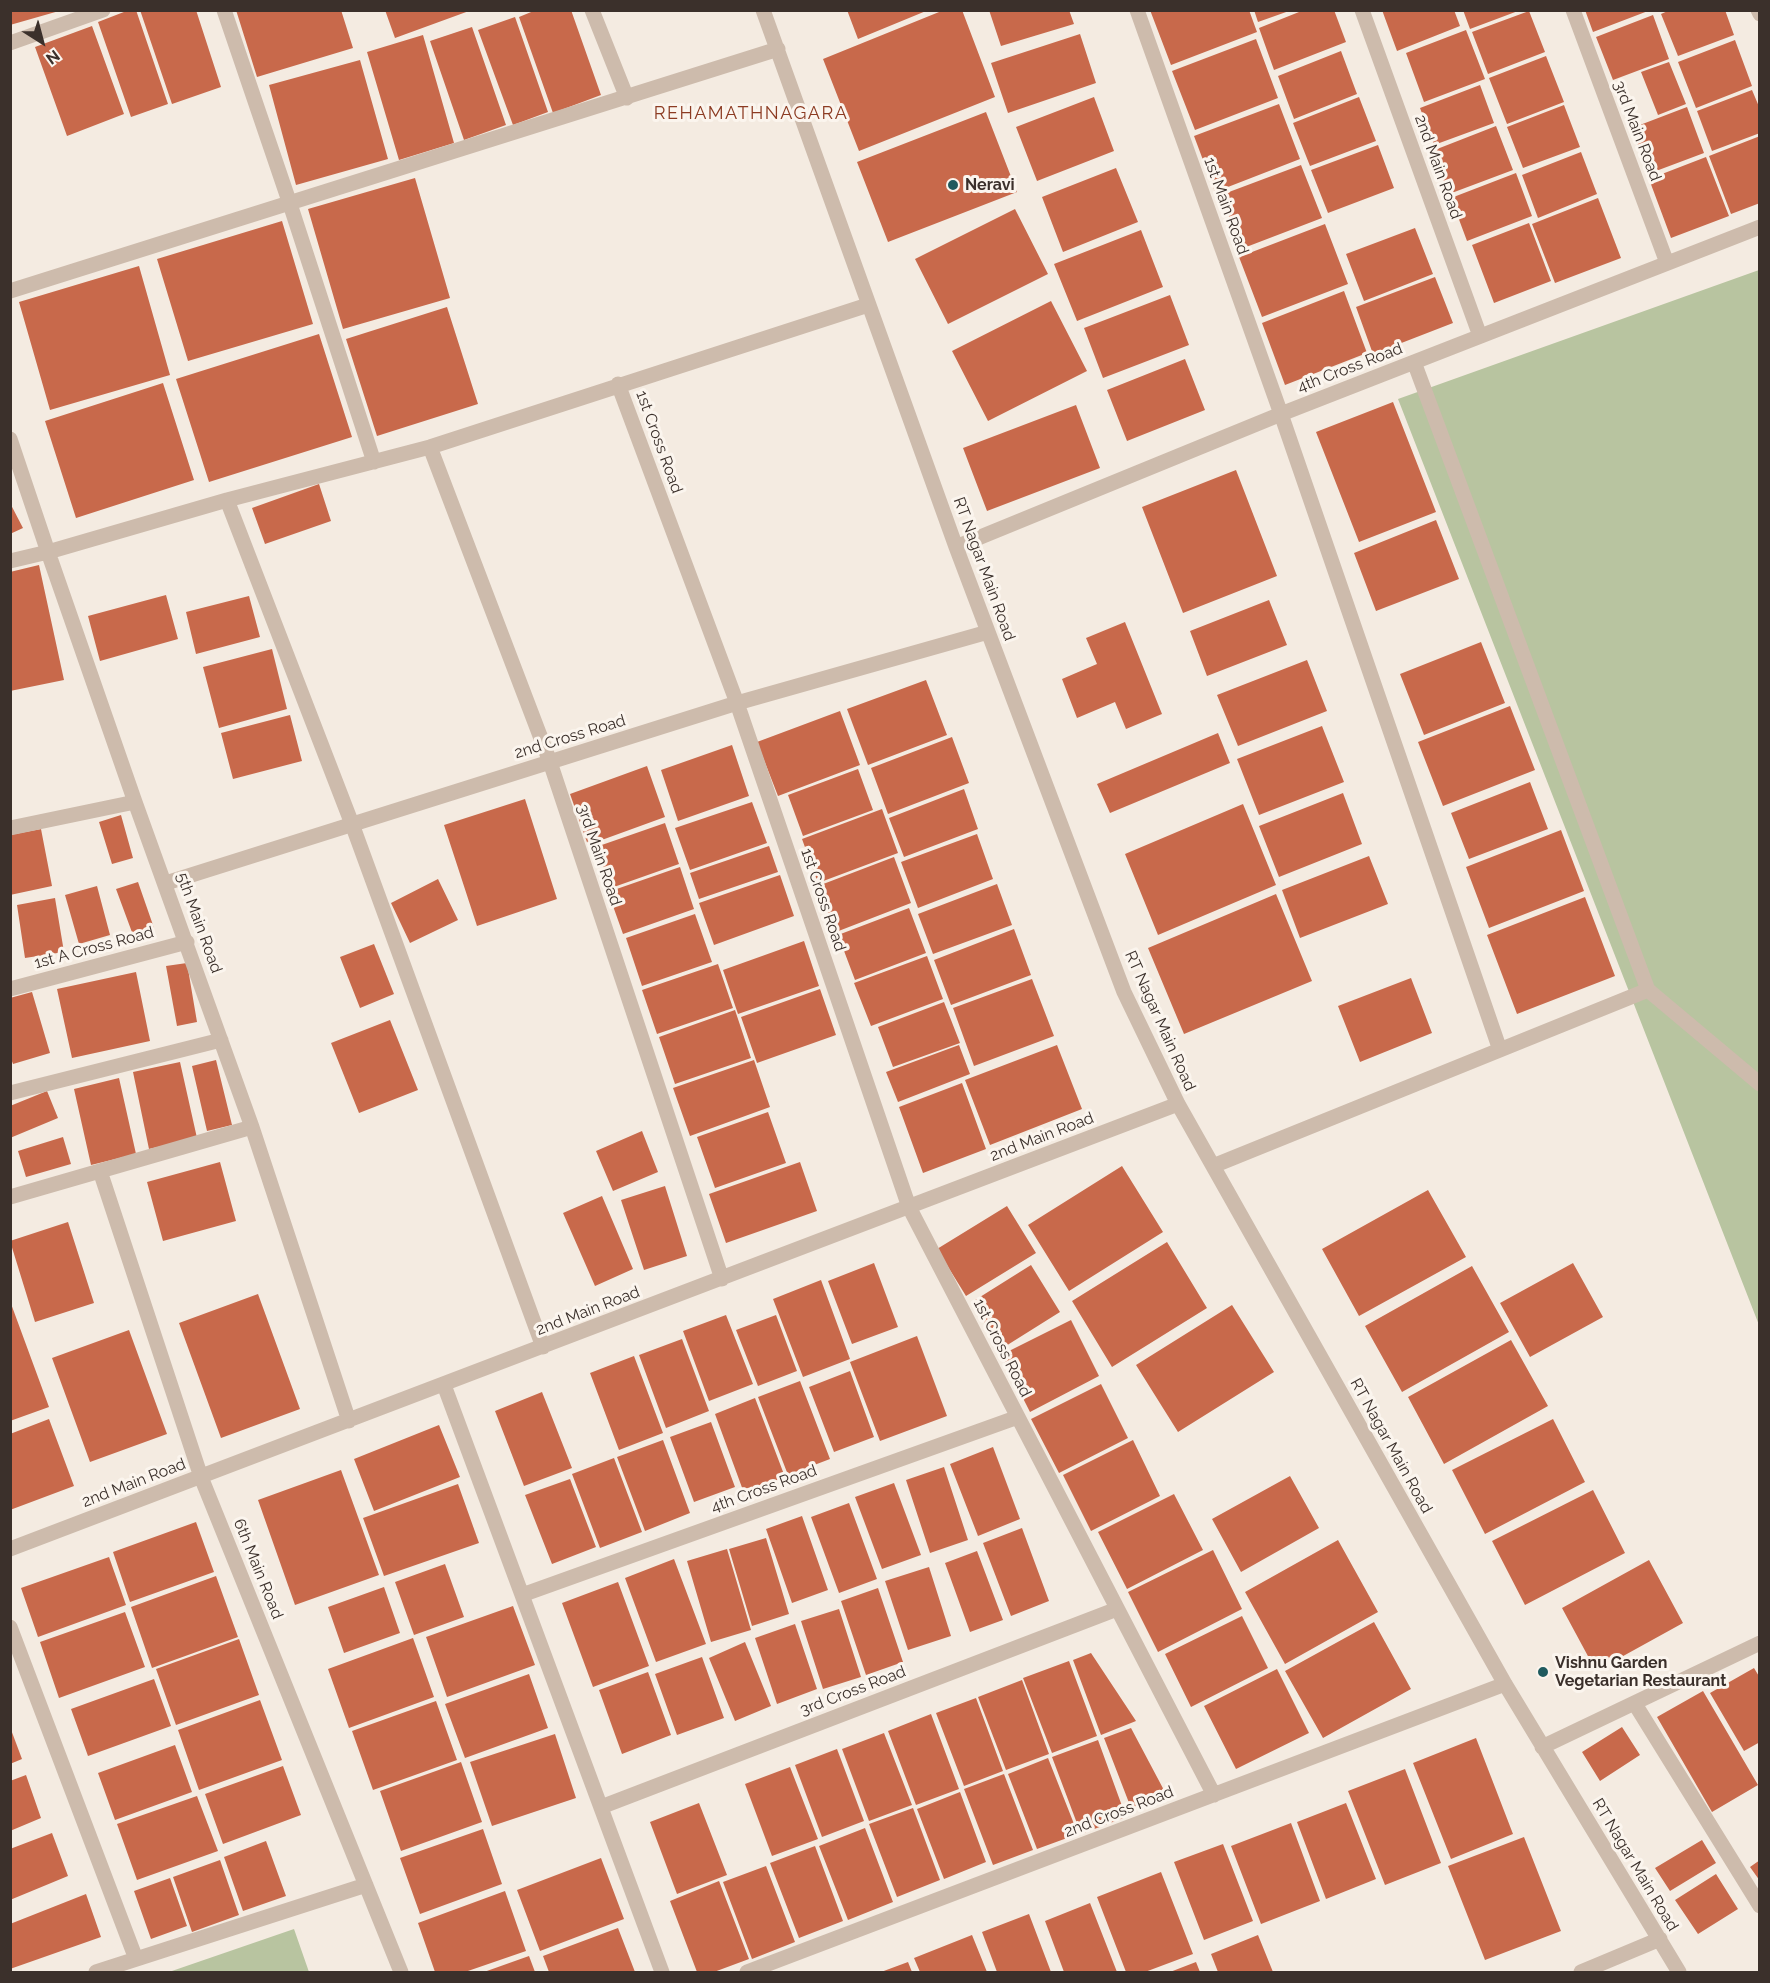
<!DOCTYPE html>
<html>
<head>
<meta charset="utf-8">
<style>
	body { margin:0 }
	#map { position:relative; width:1770px; height:1983px; overflow:hidden; background:#f4ebe1; font-family:Raleway,sans-serif }
	canvas { display:block }
	.frame { position:absolute; inset:0; border:12px solid #3b302b; pointer-events:none }
	.north { position:absolute; left:12px; top:12px; width:60px; height:60px; -webkit-text-stroke:4px #fbf5ee; paint-order:stroke; rotate:144deg; font-size:16px; font-weight:700; line-height:24px; text-align:center; color:#3b302b }
	.north::after { content:''; display:block; margin:auto; width:21px; height:27px; background:#3b302b; clip-path:polygon(50% 0,100% 100%,50% 72%,0 100%) }
</style>
</head>
<body>
<div id="map">
<canvas width="1770" height="1983"></canvas>
<div class="frame"></div>
<div class="north">N</div>
</div>
<script>
const c = document.querySelector('canvas').getContext('2d');
c.lineJoin = 'round';
function paint(path, color) { c.fillStyle = color; c.fill(path, 'evenodd'); }
function trace(path, color, width, dash) { c.strokeStyle = color; c.lineWidth = width; c.lineCap = dash ? 'butt' : 'round'; c.setLineDash(dash || []); c.stroke(path); }
function label(font, color, halo, rows, align = 'center') {
  c.font = font + ' Raleway,sans-serif'; c.lineWidth = 6; c.setLineDash([]); c.textBaseline = 'middle'; c.strokeStyle = halo; c.fillStyle = color; for (const [text, x, y, turn = 0] of rows) {
    c.save(); c.translate(x, y); c.rotate((+turn || 0) * Math.PI / 180); c.textAlign = isNaN(turn) ? turn : align; if (halo) c.strokeText(text, 0, 0); c.fillText(text, 0, 0); c.restore();
  }
}
const green = new Path2D(`
	M1759 270V1325L1398 399Z
	M294 1929 309 1972H169Z`);
const building = new Path2D(`
	M10 10H59V11L10 25Z
	M129 10H136L168 104 131 117 98 22Z
	M140 10H196L221 87 172 104Z
	M236 10H341L353 48 257 77Z
	M385 10H469V11L395 38Z
	M536 10H571L601 95 553 113 519 17Z
	M847 10H926V11L858 39Z
	M944 10H962L995 97 859 151 823 59Z
	M989 10H1069L1074 24 1001 46Z
	M1150 10H1249L1257 32 1171 65Z
	M1254 10H1289V11L1258 22Z
	M1304 10H1334L1346 42 1274 70 1259 28Z
	M1382 10H1454L1460 26 1397 51Z
	M1463 10H1518V11L1470 29Z
	M1585 10H1648V11L1593 32Z
	M1670 10H1725L1734 35 1678 56 1661 14Z
	M1529 11 1545 52 1488 74 1472 32Z
	M1653 15 1669 59 1613 80 1596 37Z
	M515 17 548 112 513 125 478 30Z
	M92 26 124 114 67 136 35 47Z
	M472 27 506 125 464 140 430 41Z
	M1466 30 1485 79 1424 102 1406 53Z
	M1080 34 1096 83 1008 113 991 63Z
	M423 35 454 143 399 160 367 52Z
	M1256 39 1278 98 1195 130 1172 71Z
	M1735 40 1752 86 1696 108 1678 62Z
	M1341 51 1357 94 1294 119 1278 76Z
	M1546 56 1564 102 1507 124 1489 78Z
	M360 60 388 159 296 185 269 85Z
	M1669 62 1686 104 1658 115 1641 72Z
	M1480 85 1494 123 1434 145 1420 108Z
	M1752 90 1760 109V133L1712 151 1697 111Z
	M1094 97 1114 151 1037 181 1016 127Z
	M1359 97 1376 141 1310 166 1293 123Z
	M1279 104 1300 159 1215 192 1194 136Z
	M1564 105 1580 147 1523 168 1507 127Z
	M1687 107 1704 153 1648 174 1632 128Z
	M986 112 1017 192 888 242 857 162Z
	M1496 126 1513 170 1449 194 1432 151Z
	M1760 136V203L1731 214 1709 156Z
	M1378 145 1394 188 1328 213 1311 170Z
	M1581 152 1597 194 1538 218 1522 175Z
	M1706 157 1729 216 1671 238 1649 179Z
	M1301 165 1322 218 1241 249 1221 195Z
	M1116 168 1138 222 1063 252 1042 197Z
	M1516 173 1532 216 1467 241 1451 198Z
	M415 178 450 298 343 329 308 209Z
	M1598 198 1621 258 1555 283 1532 224Z
	M1015 209 1048 274 948 324 915 259Z
	M282 221 313 324 188 361 157 259Z
	M1529 223 1551 281 1494 303 1472 245Z
	M1325 224 1348 284 1262 317 1239 257Z
	M1415 228 1433 274 1364 301 1346 254Z
	M1141 230 1163 287 1077 321 1054 264Z
	M139 266 170 375 50 410 19 302Z
	M1435 277 1453 323 1373 354 1356 307Z
	M1344 291 1367 353 1285 385 1262 323Z
	M1170 295 1189 345 1103 378 1084 328Z
	M1051 301 1087 371 988 421 952 351Z
	M447 307 478 404 377 436 346 339Z
	M319 334 352 437 209 482 176 379Z
	M1185 359 1205 410 1127 441 1107 390Z
	M163 383 194 480 76 518 45 421Z
	M1393 402 1436 512 1359 542 1316 432Z
	M1076 405 1100 468 987 511 963 448Z
	M1236 470 1277 576 1183 613 1142 507Z
	M319 484 331 521 265 544 252 508Z
	M10 503 23 528 10 534Z
	M1436 520 1459 579 1376 611 1354 553Z
	M39 565 64 680 10 691V572Z
	M166 595 178 639 100 661 88 616Z
	M249 596 260 637 196 654 186 612Z
	M1269 600 1287 645 1207 676 1190 631Z
	M1125 622 1162 714 1126 729 1115 702 1077 718 1062 679 1097 664 1086 638Z
	M1481 642 1505 703 1424 735 1400 674Z
	M272 649 287 709 219 728 203 667Z
	M1307 660 1327 711 1238 746 1217 695Z
	M926 680 947 735 868 765 847 709Z
	M1510 706 1535 770 1443 806 1418 742Z
	M840 711 860 765 778 796 757 742Z
	M290 715 302 761 233 779 221 733Z
	M1322 726 1344 782 1259 815 1237 759Z
	M1218 733 1230 763 1110 813 1097 784Z
	M952 737 969 783 888 814 871 768Z
	M732 745 749 796 678 821 661 770Z
	M647 766 665 817 588 845 570 794Z
	M858 769 873 810 803 836 788 795Z
	M1530 782 1548 829 1469 859 1451 813Z
	M964 789 978 829 904 857 889 818Z
	M1343 793 1362 844 1279 877 1259 826Z
	M525 799 557 899 477 926 444 825Z
	M752 802 767 843 690 870 675 828Z
	M1243 804 1276 885 1158 935 1125 854Z
	M882 809 898 853 818 883 802 839Z
	M121 815 133 858 112 864 99 822Z
	M665 823 679 864 611 888 596 847Z
	M41 829 52 886 10 895V835Z
	M1561 830 1584 891 1489 928 1466 867Z
	M977 834 993 879 918 908 901 862Z
	M769 846 778 872 699 899 690 873Z
	M1369 856 1388 904 1300 938 1282 890Z
	M894 857 911 903 836 932 818 886Z
	M680 867 694 909 623 934 608 892Z
	M780 875 794 916 714 945 699 903Z
	M438 879 458 920 410 943 391 903Z
	M138 882 154 928 133 935 116 889Z
	M997 884 1012 925 933 954 918 914Z
	M97 886 110 935 79 944 65 895Z
	M1276 894 1312 981 1184 1034 1148 948Z
	M1585 897 1615 976 1517 1014 1487 935Z
	M55 898 64 952 25 958 17 905Z
	M909 908 926 953 855 980 838 935Z
	M695 914 712 962 642 986 626 938Z
	M1014 929 1031 975 951 1005 934 960Z
	M804 941 819 986 738 1014 723 970Z
	M374 944 394 994 360 1008 340 957Z
	M927 956 943 999 871 1026 854 983Z
	M187 963 197 1022 177 1026 166 966Z
	M718 964 733 1008 657 1034 642 990Z
	M136 972 150 1041 72 1058 57 989Z
	M1411 978 1432 1033 1360 1062 1338 1006Z
	M1032 979 1054 1036 974 1066 953 1008Z
	M820 989 836 1035 757 1063 741 1017Z
	M32 992 50 1053 13 1064 10 1056V998Z
	M944 1002 960 1043 893 1067 878 1027Z
	M735 1010 751 1058 675 1084 659 1037Z
	M390 1020 418 1090 359 1113 331 1043Z
	M959 1045 970 1074 898 1102 886 1072Z
	M1057 1045 1082 1109 990 1145 965 1080Z
	M216 1060 232 1125 207 1131 192 1066Z
	M754 1060 770 1107 690 1136 673 1088Z
	M180 1062 197 1138 149 1149 133 1072Z
	M119 1078 136 1154 91 1165 74 1089Z
	M962 1083 986 1149 923 1173 899 1107Z
	M47 1091 58 1118 10 1138V1106Z
	M768 1112 786 1163 715 1188 697 1137Z
	M642 1131 658 1172 613 1191 596 1151Z
	M63 1137 71 1164 26 1177 18 1151Z
	M220 1162 236 1221 163 1241 147 1182Z
	M800 1162 817 1211 726 1243 709 1194Z
	M1122 1166 1163 1232 1069 1291 1028 1225Z
	M665 1186 687 1256 644 1270 621 1200Z
	M1428 1190 1466 1257 1359 1316 1322 1249Z
	M602 1196 633 1269 595 1286 563 1213Z
	M1007 1206 1036 1253 966 1296 937 1249Z
	M68 1222 94 1303 35 1322 10 1241Z
	M1167 1242 1207 1308 1112 1367 1072 1301Z
	M874 1263 898 1327 852 1344 828 1281Z
	M1573 1263 1603 1317 1530 1357 1500 1303Z
	M1031 1265 1060 1312 1001 1349 972 1302Z
	M1472 1266 1509 1332 1402 1392 1365 1326Z
	M821 1280 850 1359 803 1377 773 1299Z
	M258 1294 300 1409 221 1438 179 1323Z
	M10 1301 49 1407 10 1421Z
	M1232 1305 1274 1372 1178 1432 1136 1365Z
	M726 1315 753 1384 709 1401 683 1331Z
	M776 1315 797 1371 758 1386 736 1330Z
	M1071 1320 1099 1376 1030 1412 1001 1355Z
	M129 1330 167 1434 90 1462 52 1358Z
	M917 1336 947 1416 880 1441 850 1362Z
	M682 1339 709 1411 666 1428 639 1355Z
	M1511 1340 1548 1406 1444 1464 1408 1397Z
	M634 1356 663 1433 619 1450 590 1373Z
	M850 1371 874 1437 834 1452 809 1387Z
	M800 1381 830 1459 788 1475 758 1397Z
	M1101 1384 1128 1438 1059 1473 1031 1419Z
	M542 1392 572 1468 524 1486 495 1411Z
	M755 1398 785 1477 744 1493 715 1414Z
	M49 1419 74 1486 10 1510V1434Z
	M1553 1419 1585 1482 1485 1534 1452 1470Z
	M711 1422 735 1487 694 1502 670 1437Z
	M439 1425 460 1477 374 1511 354 1459Z
	M663 1440 690 1513 645 1531 617 1457Z
	M1133 1440 1160 1496 1091 1531 1063 1475Z
	M993 1447 1020 1519 978 1536 950 1464Z
	M614 1458 642 1532 600 1548 572 1474Z
	M944 1467 968 1540 930 1553 906 1480Z
	M341 1470 379 1575 295 1605 258 1500Z
	M1290 1476 1319 1528 1241 1572 1212 1519Z
	M570 1479 596 1547 552 1564 525 1495Z
	M894 1483 921 1555 882 1569 855 1497Z
	M458 1484 479 1543 384 1576 363 1518Z
	M1593 1490 1625 1553 1525 1605 1492 1541Z
	M1174 1494 1203 1550 1127 1589 1098 1532Z
	M849 1503 877 1579 839 1593 811 1517Z
	M802 1516 828 1590 792 1603 766 1529Z
	M196 1522 214 1572 130 1602 113 1552Z
	M1022 1528 1049 1601 1011 1616 983 1543Z
	M766 1538 789 1614 752 1626 729 1549Z
	M1338 1540 1378 1612 1285 1664 1245 1592Z
	M727 1549 751 1630 711 1642 687 1561Z
	M1213 1550 1242 1609 1158 1652 1128 1592Z
	M977 1551 1003 1620 970 1632 945 1563Z
	M109 1557 126 1605 38 1637 21 1588Z
	M674 1559 706 1644 656 1662 625 1578Z
	M1649 1560 1683 1623 1596 1671 1562 1608Z
	M445 1564 464 1617 414 1635 395 1582Z
	M929 1567 951 1636 908 1650 885 1581Z
	M216 1576 238 1637 152 1668 131 1607Z
	M618 1582 649 1666 593 1687 562 1603Z
	M384 1587 400 1633 344 1653 328 1607Z
	M878 1588 903 1662 866 1675 841 1601Z
	M513 1606 535 1665 447 1697 426 1637Z
	M839 1609 861 1677 823 1689 801 1621Z
	M125 1612 145 1667 59 1698 40 1642Z
	M1242 1616 1268 1668 1191 1707 1165 1654Z
	M1374 1622 1411 1689 1323 1738 1285 1671Z
	M795 1624 817 1689 777 1704 755 1638Z
	M413 1638 434 1697 349 1728 328 1669Z
	M239 1639 259 1695 176 1725 156 1669Z
	M745 1642 771 1706 735 1721 709 1658Z
	M1091 1653 1136 1721 1101 1735 1073 1660Z
	M702 1657 724 1718 677 1735 655 1674Z
	M1069 1661 1097 1736 1052 1753 1023 1678Z
	M1754 1668 1760 1678V1742L1744 1751 1710 1693Z
	M1277 1669 1309 1733 1236 1769 1204 1706Z
	M648 1672 671 1735 622 1754 599 1690Z
	M529 1674 548 1728 465 1758 445 1704Z
	M154 1679 171 1726 88 1756 71 1709Z
	M1022 1680 1049 1754 1006 1770 978 1697Z
	M1703 1691 1758 1785 1712 1812 1657 1717Z
	M976 1698 1003 1771 964 1786 936 1713Z
	M260 1700 282 1760 199 1790 178 1730Z
	M436 1701 457 1760 373 1790 352 1731Z
	M931 1714 959 1789 916 1805 888 1731Z
	M10 1727 22 1759 10 1764Z
	M1622 1727 1640 1755 1600 1781 1582 1752Z
	M1131 1728 1166 1794 1131 1808 1104 1738Z
	M884 1733 912 1805 869 1821 842 1749Z
	M555 1734 576 1798 492 1826 470 1762Z
	M1476 1738 1513 1834 1451 1859 1413 1763Z
	M1098 1740 1126 1817 1081 1834 1052 1757Z
	M175 1745 192 1792 115 1820 98 1773Z
	M837 1749 864 1821 822 1837 795 1765Z
	M1048 1758 1078 1834 1037 1849 1008 1774Z
	M461 1762 482 1822 401 1851 380 1791Z
	M283 1766 301 1815 223 1844 205 1794Z
	M790 1767 818 1839 772 1856 745 1784Z
	M1405 1769 1441 1863 1385 1885 1348 1791Z
	M1004 1774 1033 1850 993 1865 964 1789Z
	M26 1775 41 1818 10 1831V1781Z
	M960 1792 986 1862 944 1879 917 1809Z
	M197 1796 218 1851 137 1880 117 1824Z
	M699 1803 727 1875 677 1894 650 1822Z
	M1346 1803 1376 1879 1326 1899 1297 1822Z
	M913 1808 940 1880 897 1897 869 1824Z
	M1291 1823 1320 1901 1261 1924 1231 1846Z
	M865 1828 893 1902 848 1920 819 1846Z
	M483 1829 502 1884 420 1914 400 1858Z
	M52 1833 68 1876 10 1900V1849Z
	M1524 1837 1561 1931 1485 1960 1448 1866Z
	M1702 1840 1716 1863 1670 1891 1655 1868Z
	M266 1841 286 1896 243 1911 224 1857Z
	M1223 1844 1253 1921 1204 1940 1174 1862Z
	M815 1846 843 1921 799 1938 770 1863Z
	M601 1858 624 1919 540 1951 517 1890Z
	M220 1860 239 1915 192 1932 173 1877Z
	M1760 1860V1881L1750 1867Z
	M766 1866 795 1942 752 1959 723 1882Z
	M1161 1872 1193 1954 1145 1972H1126L1097 1897Z
	M1716 1874 1738 1909 1698 1934 1675 1900Z
	M170 1878 187 1926 151 1939 134 1891Z
	M719 1881 749 1959 714 1972H697L670 1901Z
	M505 1891 526 1951 465 1972H435L418 1923Z
	M86 1894 101 1937 10 1969V1924Z
	M1090 1903 1117 1972H1064L1045 1921Z
	M1029 1914 1051 1972H997L982 1932Z
	M618 1928 635 1972H549L543 1956Z
	M972 1935 987 1972H920L914 1958Z
	M1258 1935 1273 1972H1218L1211 1954Z
	M529 1956 535 1972H484Z
	M908 1962 912 1972H881Z
	M1196 1962 1200 1972H1170Z`);
const minor = new Path2D(`
	M224 10 290 204 374 462
	M592 10 627 98
	M763 10 956 547 1124 992 1178 1104 1505 1684 1679 1972
	M1137 10 1281 414 1500 1050
	M1362 10 1480 336
	M1573 10 1667 263
	M1758 10 1760 14
	M10 43 103 10
	M10 291 778 49
	M1414 362 1648 990 1760 1084
	M618 384 737 703 909 1207 1214 1795
	M10 439 48 552 135 802 252 1127 349 1421
	M430 447 550 762 722 1279
	M227 500 352 824 543 1347
	M956 547 1281 414 1760 227
	M10 561 48 552 227 500 430 447 868 305
	M10 828 135 802
	M166 883 737 703 988 632
	M10 989 187 942
	M10 1093 221 1040
	M1213 1166 1648 990
	M100 1171 201 1477 401 1972
	M10 1197 252 1127
	M444 1385 662 1972
	M10 1549 1178 1104
	M522 1595 1018 1417
	M10 1627 136 1959
	M1635 1704 1760 1906
	M1542 1747 1760 1643
	M601 1807 1117 1609
	M96 1972 366 1885
	M747 1972 1505 1684
	M1581 1972 1660 1939`);
const markers = [
	[953,185,6,"#1f5a5e"],
	[1543,1672,6,"#1f5a5e"]
];
const streetNames = [
	["3rd Main Road",1637,131,69],
	["2nd Main Road",1438,167,70],
	["1st Main Road",1226,206,70],
	["4th Cross Road",1350,368,-21],
	["1st Cross Road",659,442,70],
	["RT Nagar Main Road",984,569,70],
	["2nd Cross Road",570,737,-17],
	["3rd Main Road",599,855,71],
	["1st Cross Road",823,900,71],
	["5th Main Road",199,923,70],
	["1st A Cross Road",94,948,-15],
	["RT Nagar Main Road",1160,1021,66],
	["2nd Main Road",1042,1137,-21],
	["2nd Main Road",588,1311,-21],
	["1st Cross Road",1002,1348,63],
	["RT Nagar Main Road",1391,1446,61],
	["2nd Main Road",134,1483,-21],
	["4th Cross Road",764,1489,-20],
	["6th Main Road",258,1569,68],
	["3rd Cross Road",853,1691,-21],
	["2nd Cross Road",1119,1812,-21],
	["RT Nagar Main Road",1635,1865,59]
];
const poiNames = [
	["Neravi",965,185],
	["Vishnu Garden",1555,1663],
	["Vegetarian Restaurant",1555,1681]
];
const neighbourhoodNames = [
	["REHAMATHNAGARA",751,114]
];
paint(green, '#b8c4a0');
paint(building, '#c8694b');
trace(minor, '#cdbbac', 15);
for (const [x, y, r, color] of markers) { const dot = new Path2D(); dot.arc(x, y, r, 0, 2 * Math.PI); c.fillStyle = color; c.fill(dot); trace(dot, '#fbf5ee', 2); }
label('16px', '#3b302b', '#fbf5ee', streetNames);
label('bold 16px', '#3b302b', '#fbf5ee', poiNames, 'left');
c.letterSpacing = '1.5px';
label('18px', '#8c3b22', '#fbf5ee', neighbourhoodNames);
c.letterSpacing = '0px';
</script>
</body>
</html>
